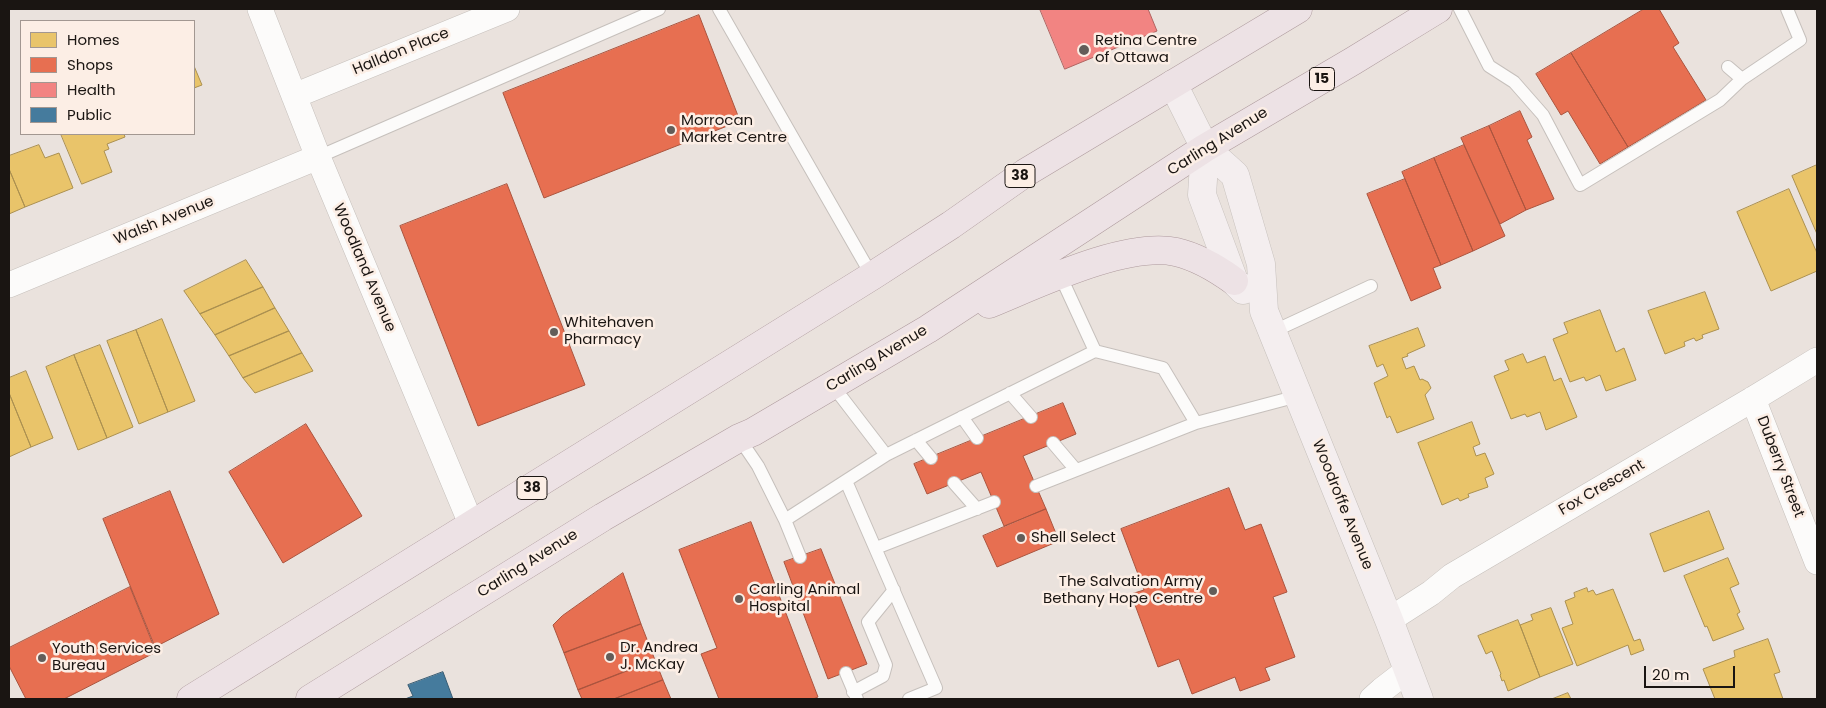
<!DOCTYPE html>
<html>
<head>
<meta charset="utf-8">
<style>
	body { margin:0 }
	#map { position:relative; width:1826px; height:708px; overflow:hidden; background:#eae2dd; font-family:Poppins,sans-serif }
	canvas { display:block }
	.frame { position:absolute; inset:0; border:10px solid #1a1512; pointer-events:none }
	.legend { position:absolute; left:20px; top:20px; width:175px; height:115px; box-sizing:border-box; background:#fceee5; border:1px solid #a29791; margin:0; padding:6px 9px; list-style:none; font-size:15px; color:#1a1512 }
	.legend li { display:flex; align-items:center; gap:10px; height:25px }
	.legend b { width:25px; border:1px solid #a29791 }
	.scale { position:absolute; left:1644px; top:666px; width:91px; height:22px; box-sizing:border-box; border:2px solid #1a1512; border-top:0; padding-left:6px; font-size:15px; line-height:18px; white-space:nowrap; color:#1a1512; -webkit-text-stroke:4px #fceee5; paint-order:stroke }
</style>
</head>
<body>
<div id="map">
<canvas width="1826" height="708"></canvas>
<div class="frame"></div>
<ul class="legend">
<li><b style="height:14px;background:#e9c46a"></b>Homes</li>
<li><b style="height:14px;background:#e76f51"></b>Shops</li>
<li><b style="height:14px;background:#f28482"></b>Health</li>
<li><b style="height:14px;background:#457b9d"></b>Public</li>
</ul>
<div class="scale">20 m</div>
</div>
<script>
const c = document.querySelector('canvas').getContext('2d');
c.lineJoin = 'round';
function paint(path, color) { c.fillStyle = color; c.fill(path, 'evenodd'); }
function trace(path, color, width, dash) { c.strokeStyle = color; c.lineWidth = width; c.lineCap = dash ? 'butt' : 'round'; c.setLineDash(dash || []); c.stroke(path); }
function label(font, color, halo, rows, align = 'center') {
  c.font = font + ' Poppins,sans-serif'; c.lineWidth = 5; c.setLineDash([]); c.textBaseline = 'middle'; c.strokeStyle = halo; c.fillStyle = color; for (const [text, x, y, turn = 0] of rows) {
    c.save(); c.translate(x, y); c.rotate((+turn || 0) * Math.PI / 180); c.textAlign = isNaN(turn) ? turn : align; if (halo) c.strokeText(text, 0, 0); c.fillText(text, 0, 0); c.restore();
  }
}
const homes = new Path2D(`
	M194 66 202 85 194 88Z
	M61 134H124L125 137 107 144 109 149 104 151 112 172 82 184Z
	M39 145 45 158 59 153 73 188 25 207 9 169V156Z
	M1817 165V234L1792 176Z
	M9 169 25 207 9 214Z
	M1789 189 1817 253V271L1771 291 1737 212Z
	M246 260 263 287 200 314 184 291Z
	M263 287 275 308 215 335 200 314Z
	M1705 292 1719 329 1702 335 1703 338 1696 341 1694 338 1684 342 1685 346 1665 354 1648 311Z
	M275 308 289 331 229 356 215 335Z
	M1600 310 1616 352 1624 348 1636 380 1606 391 1600 375 1586 381 1584 377 1570 382 1553 339 1568 333 1564 323Z
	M162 319 195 401 168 412 136 330Z
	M1418 328 1425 346 1407 354 1408 356 1402 358 1406 369 1414 366 1420 380 1422 379 1428 382 1431 388 1425 395 1434 419 1397 433 1390 416 1387 418 1374 383 1388 376 1383 364 1377 367 1369 346Z
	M136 330 168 412 139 424 107 341Z
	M289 331 302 353 243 378 229 356Z
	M100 345 133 427 107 438 74 355Z
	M302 353 313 371 255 393 243 378Z
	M1523 354 1527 363 1545 356 1554 381 1561 378 1577 417 1546 430 1540 412 1527 417 1525 414 1511 419 1494 376 1509 370 1505 361Z
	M74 355 107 438 78 450 46 367Z
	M26 371 53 438 31 447 9 393V378Z
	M9 393 31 447 9 457Z
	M1472 422 1480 444 1473 447 1476 456 1485 453 1494 474 1485 478 1488 487 1468 494 1469 497 1460 501 1458 498 1442 505 1418 443Z
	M1709 511 1724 549 1664 572 1650 534Z
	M1728 558 1739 584 1730 588 1740 612 1737 614 1744 629 1713 641 1707 626 1705 627 1684 576Z
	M1587 588 1588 592 1593 590 1596 595 1613 589 1634 641 1640 639 1644 650 1631 655 1628 645 1577 666 1562 628 1573 624 1565 601 1575 597 1574 593Z
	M1551 608 1573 664 1540 677 1520 625 1533 620 1531 615Z
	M1518 620 1540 677 1508 691 1504 680 1502 681 1500 675 1501 674 1492 651 1486 654 1478 636Z
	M1768 639 1780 672 1774 674 1783 699H1715L1703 669 1735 657 1734 651Z
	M1568 693 1571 699H1552Z`);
const shops = new Path2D(`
	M1644 9H1659L1679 43 1673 47 1706 100 1628 147 1571 53Z
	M699 15 740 121 544 198 503 93Z
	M1571 53 1628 147 1600 164 1568 111 1561 115 1536 74Z
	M1520 111 1532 137 1527 140 1554 199 1526 210 1489 126Z
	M1489 126 1526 210 1500 224 1461 138Z
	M1464 145 1505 236 1473 251 1434 158Z
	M1434 158 1473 251 1441 265 1402 172Z
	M1405 179 1441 265 1433 268 1441 288 1411 301 1367 194Z
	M507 184 585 385 478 426 400 226Z
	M1063 403 1076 434 1023 456 1046 509 1004 526 981 472 927 494 914 464Z
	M306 424 362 516 283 563 229 472Z
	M1229 488 1245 530 1261 524 1287 592 1273 597 1295 657 1265 668 1270 680 1240 691 1235 677 1192 694 1179 659 1158 667 1131 594 1144 590 1121 529Z
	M170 491 219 614 155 647 103 519Z
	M1046 509 1059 541 997 567 983 536Z
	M751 522 818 697 813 699H719L701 654 717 648 679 550Z
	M821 549 867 664 828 679 784 562Z
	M623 573 641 624 564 653 553 625 562 616Z
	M130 587 156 652 64 699H26L9 666V648Z
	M641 624 655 660 578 690 564 653Z
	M655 660 663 680 614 699H582L578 690Z
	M663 680 671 699H614Z`);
const health = new Path2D(`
	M1040 9H1148L1157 31 1065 69Z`);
const public = new Path2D(`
	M443 672 453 699H405L413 696 408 685Z`);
const lane = new Path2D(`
	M719 9 872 276
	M1460 9 1489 66 1514 82 1543 115 1580 185 1720 100 1742 79
	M1728 67 1742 79 1800 40 1787 9
	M318 157 659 9
	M1272 332 1371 286
	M1095 351 1163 368 1196 423 1298 396
	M833 386 886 455 1095 351 1060 275
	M1010 393 1031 417
	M962 417 977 438
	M739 438 758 466 785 520 886 455
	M916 440 931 458
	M1053 443 1076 470
	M846 481 936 688 909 699
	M954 483 977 509
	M1036 486 1196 423
	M785 520 800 557
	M876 548 994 502
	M846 673 857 699
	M853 692 883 676 886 665 868 622 894 590`);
const street = new Path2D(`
	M260 9 318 157 472 526
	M294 96 507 9
	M9 285 318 157
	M1753 399 1817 562
	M1389 620 1431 593 1452 576 1753 399 1817 360
	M1372 699 1382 690 1408 670`);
const secondary = new Path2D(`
	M1173 84 1205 148 1235 175 1261 264 1264 311 1389 620 1419 699
	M1205 148 1202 195 1234 281 1243 290`);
const primary = new Path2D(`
	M989 304C1036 285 1126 241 1176 252 1198 257 1216 268 1234 281
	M191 699 872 276 951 225 1025 173 1298 9
	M310 699 603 517 739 438 753 432 928 329 1205 148 1353 61 1438 9`);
const markers = [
	[1084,50,6,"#635d59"],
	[671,130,5,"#635d59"],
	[554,332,5,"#635d59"],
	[1021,538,5,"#635d59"],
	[1213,591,5,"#635d59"],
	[739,599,5,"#635d59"],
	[610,657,5,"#635d59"],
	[42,658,5,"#635d59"]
];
const shields = [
	[1322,79,25],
	[1020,176,30],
	[532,488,30]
];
const shieldNames = [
	["15",1322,79],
	["38",1020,176],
	["38",532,488]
];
const poiNames = [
	["Retina Centre",1095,41],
	["of Ottawa",1095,58],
	["Morrocan",681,121],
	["Market Centre",681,138],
	["Whitehaven",564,323],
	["Pharmacy",564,340],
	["Shell Select",1031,538],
	["The Salvation Army",1203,582,"right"],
	["Bethany Hope Centre",1203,599,"right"],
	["Carling Animal",749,590],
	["Hospital",749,607],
	["Dr. Andrea",620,648],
	["J. McKay",620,665],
	["Youth Services",52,649],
	["Bureau",52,666]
];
const streetNames = [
	["Halldon Place",401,52,-22],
	["Carling Avenue",1218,142,-32],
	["Walsh Avenue",164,221,-22],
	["Woodland Avenue",364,268,67],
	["Carling Avenue",877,359,-31],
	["Duberry Street",1780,467,69],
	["Fox Crescent",1602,488,-30],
	["Woodroffe Avenue",1342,505,68],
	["Carling Avenue",528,564,-32]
];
paint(homes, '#e9c46a');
trace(homes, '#ab9050', 1);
paint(shops, '#e76f51');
trace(shops, '#aa543e', 1);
paint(health, '#f28482');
trace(health, '#b16360', 1);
paint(public, '#457b9d');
trace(public, '#385c73', 1);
trace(lane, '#c6c0bc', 14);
trace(street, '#c6c0bc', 26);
trace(secondary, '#c6c0bc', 29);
trace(primary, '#ae9a9d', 29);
trace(lane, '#fcfbfa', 12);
trace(street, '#fcfbfa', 25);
trace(secondary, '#f4eeef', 28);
trace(primary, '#ede2e5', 28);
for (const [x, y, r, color] of markers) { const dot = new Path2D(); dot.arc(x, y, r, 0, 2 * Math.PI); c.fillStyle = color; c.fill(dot); trace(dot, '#fceee5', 2); }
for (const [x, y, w] of shields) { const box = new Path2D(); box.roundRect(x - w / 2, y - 11.5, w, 23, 4); c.fillStyle = '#fceee5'; c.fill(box); trace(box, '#1a1512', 1); }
label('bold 14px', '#1a1512', null, shieldNames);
label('15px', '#1a1512', '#fceee5', poiNames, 'left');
label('15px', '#1a1512', '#fceee5', streetNames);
</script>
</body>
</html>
